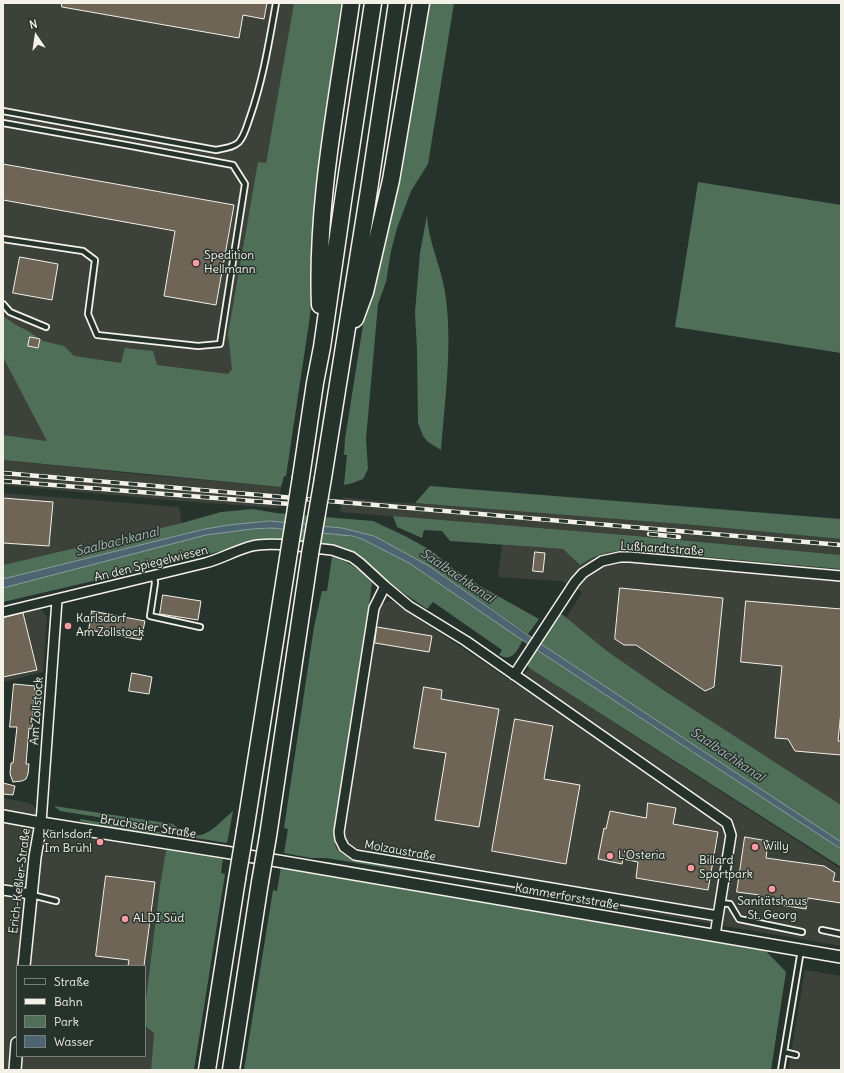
<!DOCTYPE html>
<html>
<head>
<meta charset="utf-8">
<style>
	body { margin:0 }
	#map { position:relative; width:844px; height:1073px; overflow:hidden; background:#26332d; font-family:Delius,sans-serif }
	canvas { display:block }
	.frame { position:absolute; inset:0; border:4px solid #f4f1e8; pointer-events:none }
	.legend { position:absolute; left:16px; top:965px; width:130px; height:92px; box-sizing:border-box; background:#26332d; border:1px solid #787f78; margin:0; padding:5px 7px; list-style:none; font-size:12px; color:#f4f1e8 }
	.legend li { display:flex; align-items:center; gap:8px; height:20px }
	.legend b { width:20px; border:1px solid #787f78 }
	.north { position:absolute; left:16px; top:16px; width:40px; height:40px; -webkit-text-stroke:3px #26332d; paint-order:stroke; rotate:347deg; font-size:11px; font-weight:700; line-height:16px; text-align:center; color:#f4f1e8 }
	.north::after { content:''; display:block; margin:auto; width:14px; height:18px; background:#f4f1e8; clip-path:polygon(50% 0,100% 100%,50% 72%,0 100%) }
</style>
</head>
<body>
<div id="map">
<canvas width="844" height="1073"></canvas>
<div class="frame"></div>
<ul class="legend">
<li><b style="height:5px;background:#26332d"></b>Straße</li>
<li><b style="height:5px;background:#f4f1e8"></b>Bahn</li>
<li><b style="height:11px;background:#506f58"></b>Park</li>
<li><b style="height:11px;background:#4c6570"></b>Wasser</li>
</ul>
<div class="north">N</div>
</div>
<script>
const c = document.querySelector('canvas').getContext('2d');
c.lineJoin = 'round';
function paint(path, color) { c.fillStyle = color; c.fill(path, 'evenodd'); }
function trace(path, color, width, dash) { c.strokeStyle = color; c.lineWidth = width; c.lineCap = dash ? 'butt' : 'round'; c.setLineDash(dash || []); c.stroke(path); }
function label(font, color, halo, rows, align = 'center') {
  c.font = font + ' Delius,sans-serif'; c.lineWidth = 3; c.setLineDash([]); c.textBaseline = 'middle'; c.strokeStyle = halo; c.fillStyle = color; for (const [text, x, y, turn = 0] of rows) {
    c.save(); c.translate(x, y); c.rotate((+turn || 0) * Math.PI / 180); c.textAlign = isNaN(turn) ? turn : align; if (halo) c.strokeText(text, 0, 0); c.fillText(text, 0, 0); c.restore();
  }
}
const built = new Path2D(`
	M3 3H294L266 163 241 374 47 441 3 435Z
	M3 460 137 474 281 487 278 508 180 501 3 485Z
	M3 493 179 507 182 523 3 565Z
	M343 497 384 502 469 506 694 525 841 539V555L625 535 340 512Z
	M502 545 563 549 580 565 590 557 602 553 626 550 841 569V806L608 653 566 618 582 592 561 581 498 577Z
	M388 601H392L517 685 529 668 841 869V946L405 871 402 857 354 848 344 838 343 832 375 611 381 605Z
	M40 608 47 617 43 672 3 682V617Z
	M3 798 30 803 63 833 153 849 166 850 160 885 145 1007V966H17V1056H145V1026L154 1033 151 1070H3Z
	M805 970 841 976V1070H788Z`);
const green = new Path2D(`
	M294 3H341L335 48 310 316 286 476H284L281 487 3 460V435L47 441 3 357V316L16 325 28 331 43 341 64 346 74 356 121 363 125 348 153 351 157 365 228 374 232 369 228 334 258 162 266 163Z
	M430 3H454L428 164 411 191 397 228 391 251 386 282 378 304 366 439 368 469 363 479 353 483 344 485 347 455H344L345 439 366 306 423 45Z
	M698 182 841 205V353L675 327Z
	M427 215C428 241 441 266 445 292 453 342 445 400 441 450L428 442 423 436 418 423 417 350 415 312 420 253Z
	M430 486 841 519V539L694 525 415 503Z
	M253 509 276 513 373 521 405 536 432 551 448 565 480 586 539 619 528 634 429 566 374 536 342 528 270 521 229 525 205 529 3 579V565L182 523 221 512Z
	M393 516 625 535 841 555V569L626 550C607 552 596 554 580 565L563 549 450 541 442 531 424 530 422 538 397 527Z
	M271 528 341 534 362 539 409 562 523 640C517 650 513 663 499 655L502 650 433 602 427 609 395 587 365 560 348 549 337 546 273 539 258 540 240 544 230 549 3 602V588L206 535 252 529Z
	M332 557C352 563 358 568 372 583L360 672 335 832C335 836 334 843 336 847 343 862 389 864 405 871L326 858H311L284 853 288 829 284 828 314 627 322 591H327Z
	M559 614 563 615 608 652 665 691 841 805V842L541 644Z
	M537 650 841 849V867L529 668 527 664Z
	M54 806 173 824C200 849 213 828 233 811L227 843 177 835 160 827 60 811Z
	M80 819 159 832 174 839 110 828 80 821Z
	M166 850 223 859 221 873 225 874 194 1070H151L154 1033 145 1026V1007L160 885Z
	M316 862H327L405 875 402 876H394Z
	M281 867 459 898 764 949 786 972 771 1070H244L273 890 277 891Z`);
const water = new Path2D(`
	M270 521 342 528 374 536 389 544 429 566 541 644 841 842V849L537 650 409 563 362 539 352 536 271 528 252 529 206 535 3 588V579L205 529 229 525Z`);
const building = new Path2D(`
	M62 3H267L264 19 243 15 239 38 62 7Z
	M3 164 234 205 216 305 164 296 175 231 3 200Z
	M20 257 58 264 52 300 13 293Z
	M30 337 40 339 38 348 28 346Z
	M3 498 53 502 49 546 3 543Z
	M535 552 545 553 543 572 533 571Z
	M620 588 723 598 714 687 705 691 636 645H624L615 639Z
	M163 595 201 601 198 620 160 614Z
	M746 601 841 609V711L838 741H841V755L795 751 788 739 775 738 782 666 741 662Z
	M92 611 145 621 141 640 89 630Z
	M23 613 37 670 3 677V618Z
	M377 627 432 636 429 652 375 643Z
	M132 673 152 677 149 694 129 691Z
	M14 684 35 686 32 729 29 728 26 764H29L28 774 26 779 22 781 13 782 10 774 11 763H13L17 727H10Z
	M424 687 442 690 441 699 499 709 479 827 435 820 446 753 414 748Z
	M515 719 553 726 544 779 580 785 566 864 492 851Z
	M3 783 15 786 13 795 3 794Z
	M648 803 676 808 673 824 718 832 708 890 636 878 638 862 623 859 622 864 598 859 604 828 606 829 610 811 646 818Z
	M745 837 768 841 766 858 824 866 835 873 833 881 841 882V903L808 898 806 909 781 905V901L759 898 760 895 737 892Z
	M106 876 155 882 144 966H128L129 960 96 956Z`);
const service = new Path2D(`
	M3 111 216 150C224 148 233 148 239 142 245 135 247 125 250 117 263 80 269 42 276 3
	M3 123 126 145 233 165 245 184 220 344 198 346 97 335 88 314 95 260 83 251 3 239
	M3 304 10 312 46 327
	M154 576 155 583 150 616 200 627
	M32 895 56 901
	M720 903 730 904 739 919 802 932
	M822 930 841 934
	M784 1052 796 1055
	M781 1070 801 950`);
const minor = new Path2D(`
	M385 586 374 608 339 832 340 839 344 847 355 855 718 916
	M3 612 205 563C221 559 236 550 252 546 273 541 310 548 332 550L352 557 360 563 385 586 409 606 466 641 727 823 731 835 715 935
	M514 675 575 582 583 573 602 561 620 557H630L841 576
	M41 823 57 600
	M3 890 31 894`);
const tertiary = new Path2D(`
	M3 816 41 823 225 852 841 957
	M24 966 35 857 41 823
	M15 1070 17 1043`);
const motorway = new Path2D(`
	M320 305C316 204 337 103 351 3
	M355 319 365 292 391 180 421 3
	M301 477 315 383 322 347 344 194 373 3
	M323 478 369 190 397 3
	M245 831 289 552
	M268 836 310 554
	M207 1070 237 879
	M231 1070 260 882`);
const rail = new Path2D(`
	M3 473 841 545
	M3 481 290 504
	M649 534 679 537`);
const motorwayBridge = new Path2D(`
	M289 552 301 477
	M310 554 323 478
	M237 879 245 831
	M260 882 268 836`);
const markers = [
	[196,263,4,"#ff9aa2"],
	[68,626,4,"#ff9aa2"],
	[100,842,4,"#ff9aa2"],
	[755,847,4,"#ff9aa2"],
	[610,856,4,"#ff9aa2"],
	[691,868,4,"#ff9aa2"],
	[772,889,4,"#ff9aa2"],
	[125,919,4,"#ff9aa2"]
];
const poiNames = [
	["Spedition",204,256],
	["Hellmann",204,270],
	["Karlsdorf",76,619],
	["Am Zollstock",76,633],
	["Karlsdorf",92,835,"right"],
	["Im Brühl",92,849,"right"],
	["Willy",763,847],
	["L'Osteria",618,856],
	["Billard",699,861],
	["Sportpark",699,875],
	["Sanitätshaus",772,902,"center"],
	["St. Georg",772,916,"center"],
	["ALDI Süd",133,919]
];
const streetNames = [
	["Lußhardtstraße",662,549,4],
	["An den Spiegelwiesen",151,564,-14],
	["Am Zollstock",37,711,-86],
	["Bruchsaler Straße",148,827,9],
	["Molzaustraße",400,851,10],
	["Erich-Keßler-Straße",20,881,-83],
	["Kammerforststraße",567,897,10]
];
const waterNames = [
	["Saalbachkanal",117,542,-14],
	["Saalbachkanal",457,576,34],
	["Saalbachkanal",727,755,34]
];
paint(built, '#3c423a');
paint(green, '#506f58');
paint(water, '#4c6570');
trace(water, '#8f9da0', 1);
paint(building, '#6e6557');
trace(building, '#f4f1e8', 1);
trace(service, '#f4f1e8', 8);
trace(minor, '#f4f1e8', 12);
trace(tertiary, '#f4f1e8', 14);
trace(motorway, '#f4f1e8', 19);
trace(service, '#26332d', 4.5);
trace(minor, '#26332d', 9);
trace(tertiary, '#26332d', 11);
trace(motorway, '#26332d', 16);
trace(rail, '#f4f1e8', 4.5);
trace(rail, '#26332d', 3, [9]);
trace(motorwayBridge, '#f4f1e8', 19, []);
trace(motorwayBridge, '#26332d', 16);
for (const [x, y, r, color] of markers) { const dot = new Path2D(); dot.arc(x, y, r, 0, 2 * Math.PI); c.fillStyle = color; c.fill(dot); trace(dot, '#26332d', 1.5); }
label('12px', '#f4f1e8', '#26332d', poiNames, 'left');
label('12px', '#f4f1e8', '#26332d', streetNames);
label('italic 13px', '#b1b9b8', '#26332d', waterNames);
</script>
</body>
</html>
